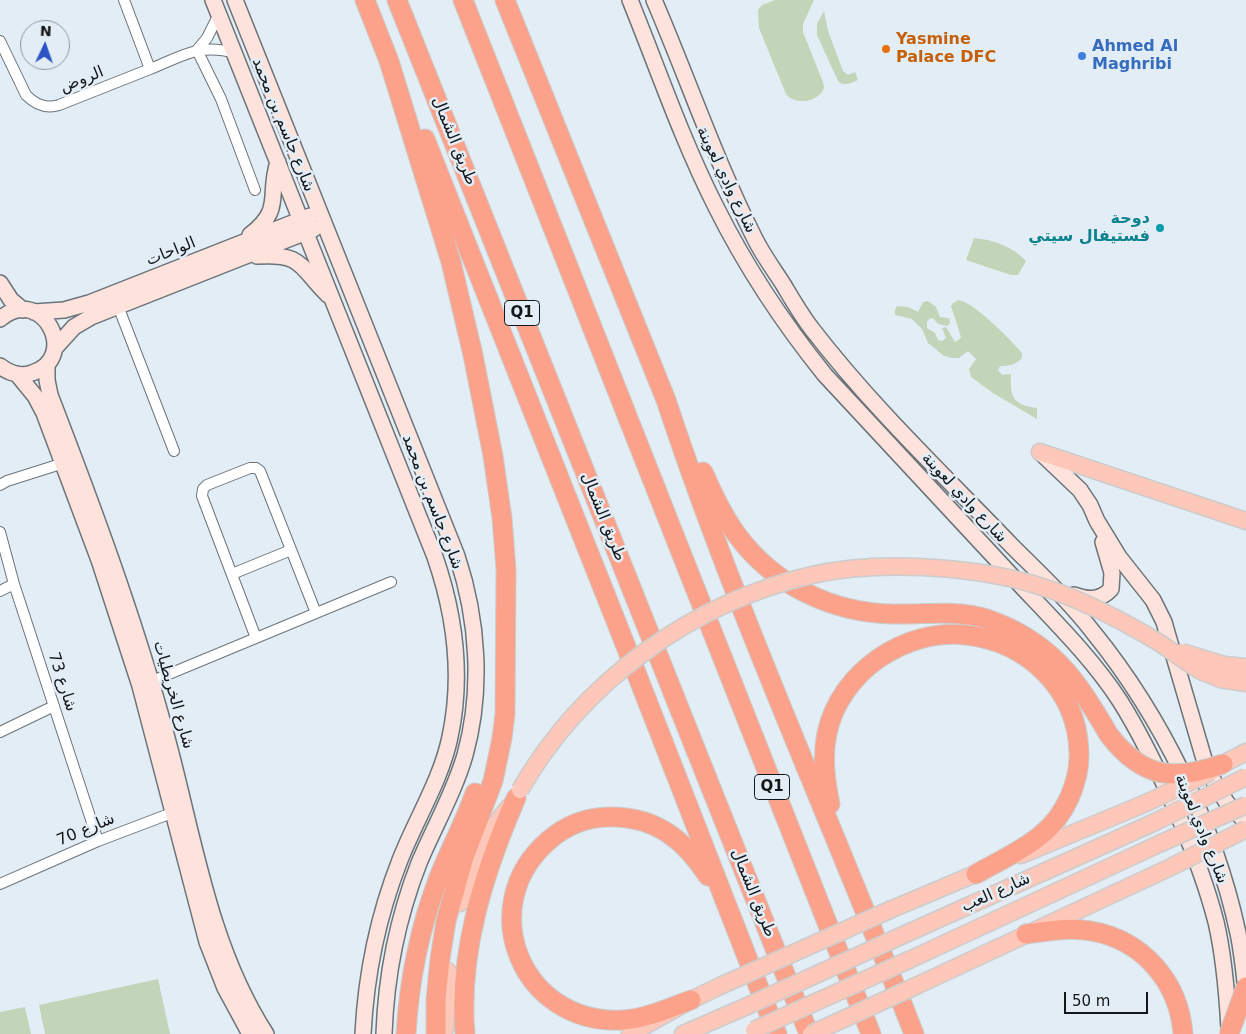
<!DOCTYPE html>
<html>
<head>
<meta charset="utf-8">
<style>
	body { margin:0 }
	#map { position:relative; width:1246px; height:1034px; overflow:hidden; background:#e3edf5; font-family:"DejaVu Sans",sans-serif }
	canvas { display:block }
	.north { position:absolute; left:20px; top:20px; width:50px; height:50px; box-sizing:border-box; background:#e3edf5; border:1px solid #90979d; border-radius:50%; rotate:3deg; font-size:14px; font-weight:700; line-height:20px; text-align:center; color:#131719 }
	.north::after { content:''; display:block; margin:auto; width:18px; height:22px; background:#2b53c2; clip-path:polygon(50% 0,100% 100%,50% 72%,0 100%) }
	.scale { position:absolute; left:1064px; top:992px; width:84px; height:22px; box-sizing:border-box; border:2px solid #131719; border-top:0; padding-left:6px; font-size:15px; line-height:18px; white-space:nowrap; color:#131719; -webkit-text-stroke:4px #e3edf5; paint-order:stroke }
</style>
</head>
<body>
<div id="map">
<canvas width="1246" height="1034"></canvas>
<div class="north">N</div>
<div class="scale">50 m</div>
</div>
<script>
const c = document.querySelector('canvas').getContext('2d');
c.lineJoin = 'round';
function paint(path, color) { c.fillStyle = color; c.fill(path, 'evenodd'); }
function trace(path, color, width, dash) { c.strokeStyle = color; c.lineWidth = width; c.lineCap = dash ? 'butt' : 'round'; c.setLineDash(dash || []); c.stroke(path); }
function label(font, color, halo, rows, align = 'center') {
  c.font = font + ' "DejaVu Sans",Cairo,sans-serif'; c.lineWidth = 5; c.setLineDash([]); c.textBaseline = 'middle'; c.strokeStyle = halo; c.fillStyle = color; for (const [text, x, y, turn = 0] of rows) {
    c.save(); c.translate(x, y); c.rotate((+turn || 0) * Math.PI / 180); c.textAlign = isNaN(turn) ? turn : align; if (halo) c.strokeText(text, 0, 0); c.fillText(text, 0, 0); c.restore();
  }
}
const green = new Path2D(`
	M775 0H814L803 24V32L823 82 824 88C819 102 795 106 786 94L759 28 758 10 762 5Z
	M824 11 828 31 843 71 848 75 855 72 858 80C851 83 845 87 838 81L817 35V24Z
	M974 238C994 240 1012 246 1026 261L1018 275H1011L966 260Z
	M958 300C973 301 1012 341 1022 353V358C1016 365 1008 366 1000 366L998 370 1002 375 1011 374C1010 396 1012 405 1037 408V419L993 393 971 377 969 369 976 359 968 351 959 358H952L944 356 928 343 922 329 912 319 895 315V310L897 306 908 307 918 312 923 302 928 301 936 307 940 317 949 318 950 322 948 326 938 324 934 319 930 318 927 322V328L935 333 938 340 942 341 946 338 942 328 946 327 955 342 960 339 961 337 951 306 953 303Z
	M158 979 170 1034H45L39 1005Z
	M25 1007 31 1034H0V1012Z`);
const street = new Path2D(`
	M0 41 26 95C36 105 46 109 59 105L150 69 124 0
	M197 50 221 99 255 190
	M197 50 207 38 219 14
	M150 69C183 56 199 43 235 53
	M118 306 174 451
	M0 485 7 481 67 462
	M0 532 14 584 98 841
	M232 574 291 550
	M0 591 14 584
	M256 638 202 496 203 489 207 485 250 468H256L260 471 316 613
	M145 684 391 582
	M0 732 54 706
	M0 884 98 841 177 811`);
const secondary = new Path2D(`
	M213 0 435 557C455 615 463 676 450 737 441 780 416 819 400 860 378 916 366 974 363 1034
	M235 0 457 556C478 619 483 690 465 755 454 793 434 827 419 863 398 917 386 976 384 1034
	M630 0C658 69 682 140 716 207 746 267 783 323 825 375 887 442 949 509 1011 575 1049 616 1090 655 1120 701 1142 736 1159 772 1176 810 1192 847 1206 883 1216 922 1224 956 1227 993 1229 1028
	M654 0C688 79 716 162 755 239 763 255 774 270 783 284 792 299 801 315 812 329 872 407 944 475 1012 546 1040 574 1069 601 1093 632 1162 717 1215 826 1238 933 1242 952 1244 972 1246 991
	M250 235C284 209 267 195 278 162
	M257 256C304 253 299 267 328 295
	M0 283 11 300 23 310
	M34 312 64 310 89 303 310 216
	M0 319C42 283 81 358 32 373 21 377 9 373 0 366
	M55 348 74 327 91 317 314 229
	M47 364V380L50 395C92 504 133 614 164 727 193 830 207 943 266 1034
	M17 374 35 396 44 413 99 560 140 686 207 942 225 988 250 1034
	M1040 452 1080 490 1090 505 1097 521 1119 557 1153 600 1164 622 1168 636 1204 759 1215 784 1227 803 1246 822
	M1074 595C1088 600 1100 601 1111 589L1112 573 1103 542`);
const primary = new Path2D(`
	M1040 452 1246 521
	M1224 665 1246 667
	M1220 679 1246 683
	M1223 764 1246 752
	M1021 855 1146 803
	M460 903C470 868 486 833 510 806
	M892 909 987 869
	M901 936 1153 823
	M909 960 1159 844
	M918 985 1171 867
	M445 1029 448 971
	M630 1034 691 1000 720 986
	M683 1034 745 1007`);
const highway = new Path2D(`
	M365 0 389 61 451 262 473 355 493 456 502 518 506 569 505 714 502 738 493 781 464 857 446 921 440 959 436 999V1034
	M397 0 809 1034
	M463 0 871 1034
	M505 0 666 400C737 615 832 822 914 1034
	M425 139 623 639 777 1034
	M703 472C713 494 723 516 737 535 774 585 832 613 893 614 924 615 956 609 987 619 1051 641 1077 680 1109 735
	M830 804C825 780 822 757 827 733 840 672 905 628 966 635 1028 642 1077 689 1079 752 1080 782 1065 816 1041 835 1022 851 997 862 976 874
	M1026 934C1047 931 1069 927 1091 931 1143 940 1179 982 1183 1034
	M691 1000C669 1008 645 1019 622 1020 522 1025 473 907 548 841 567 824 588 816 614 817 658 818 685 841 708 876
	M406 1034C409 981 420 927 439 877 450 849 465 822 475 793
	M465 1034C458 953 484 872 516 798`);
const primaryBridge = new Path2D(`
	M1182 652 1224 665
	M520 790C582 682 691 603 812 575 877 560 969 566 1033 584 1077 597 1118 618 1158 642 1173 651 1186 663 1201 671 1207 674 1214 676 1220 679
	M1146 803 1211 772
	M1153 823 1246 777
	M1159 844 1246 805
	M1171 867 1246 829
	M720 986 892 909
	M745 1007 901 936
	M754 1030 909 960
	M811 1034 918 985`);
const highwayBridge = new Path2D(`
	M1109 735C1143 779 1174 781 1223 764
	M1229 1034 1246 987`);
const markers = [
	[886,49,5,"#e8710a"],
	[1082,56,5,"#3f7fe0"],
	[1160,228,5,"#0f9aa8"]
];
const shields = [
	[522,313,35],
	[772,787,35]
];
const shieldNames = [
	["Q1",522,313],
	["Q1",772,787]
];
const foodNames = [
	["Yasmine",896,40],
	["Palace DFC",896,58]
];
const shopNames = [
	["Ahmed Al",1092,47],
	["Maghribi",1092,65]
];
const streetNames = [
	["الروض",82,80,-22],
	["شارع جاسم بن محمد",283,125,68],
	["طريق الشمال",454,141,68],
	["شارع وادي لعوينة",726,180,64],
	["الواحات",171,252,-22],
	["شارع وادي لعوينة",964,498,47],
	["شارع جاسم بن محمد",432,502,69],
	["طريق الشمال",603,517,68],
	["شارع 73",62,682,72],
	["شارع الخريطيات",173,695,74],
	["شارع وادي لعوينة",1201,829,68],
	["شارع 70",86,830,-23],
	["طريق الشمال",753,893,68],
	["شارع العب",996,893,-24]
];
const cultureNames = [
	["دوحة",1150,219],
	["فستيفال سيتي",1150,237]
];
paint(green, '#c3d5b8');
trace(street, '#6b747b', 12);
trace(secondary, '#6b747b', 18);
trace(primary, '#cbcccc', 19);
trace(highway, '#cbcccc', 21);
trace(street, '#fff', 10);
trace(secondary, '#fee3dc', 15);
trace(primary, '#fdc7b9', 16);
trace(highway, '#fca28a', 19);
trace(primaryBridge, '#cbcccc', 19, []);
trace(highwayBridge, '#cbcccc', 21, []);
trace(primaryBridge, '#fdc7b9', 16);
trace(highwayBridge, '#fca28a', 19);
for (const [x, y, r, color] of markers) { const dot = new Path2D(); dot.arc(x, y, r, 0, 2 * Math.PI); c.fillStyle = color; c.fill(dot); trace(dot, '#e3edf5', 2); }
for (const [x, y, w] of shields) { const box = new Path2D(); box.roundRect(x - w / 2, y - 12.5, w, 25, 4); c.fillStyle = '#e3edf5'; c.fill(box); trace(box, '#131719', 1); }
label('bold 15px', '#131719', null, shieldNames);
label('bold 16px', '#c56008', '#e3edf5', foodNames, 'left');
label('bold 16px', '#366cbe', '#e3edf5', shopNames, 'left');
label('16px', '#131719', '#e3edf5', streetNames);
label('bold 16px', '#0d838f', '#e3edf5', cultureNames, 'right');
</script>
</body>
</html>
